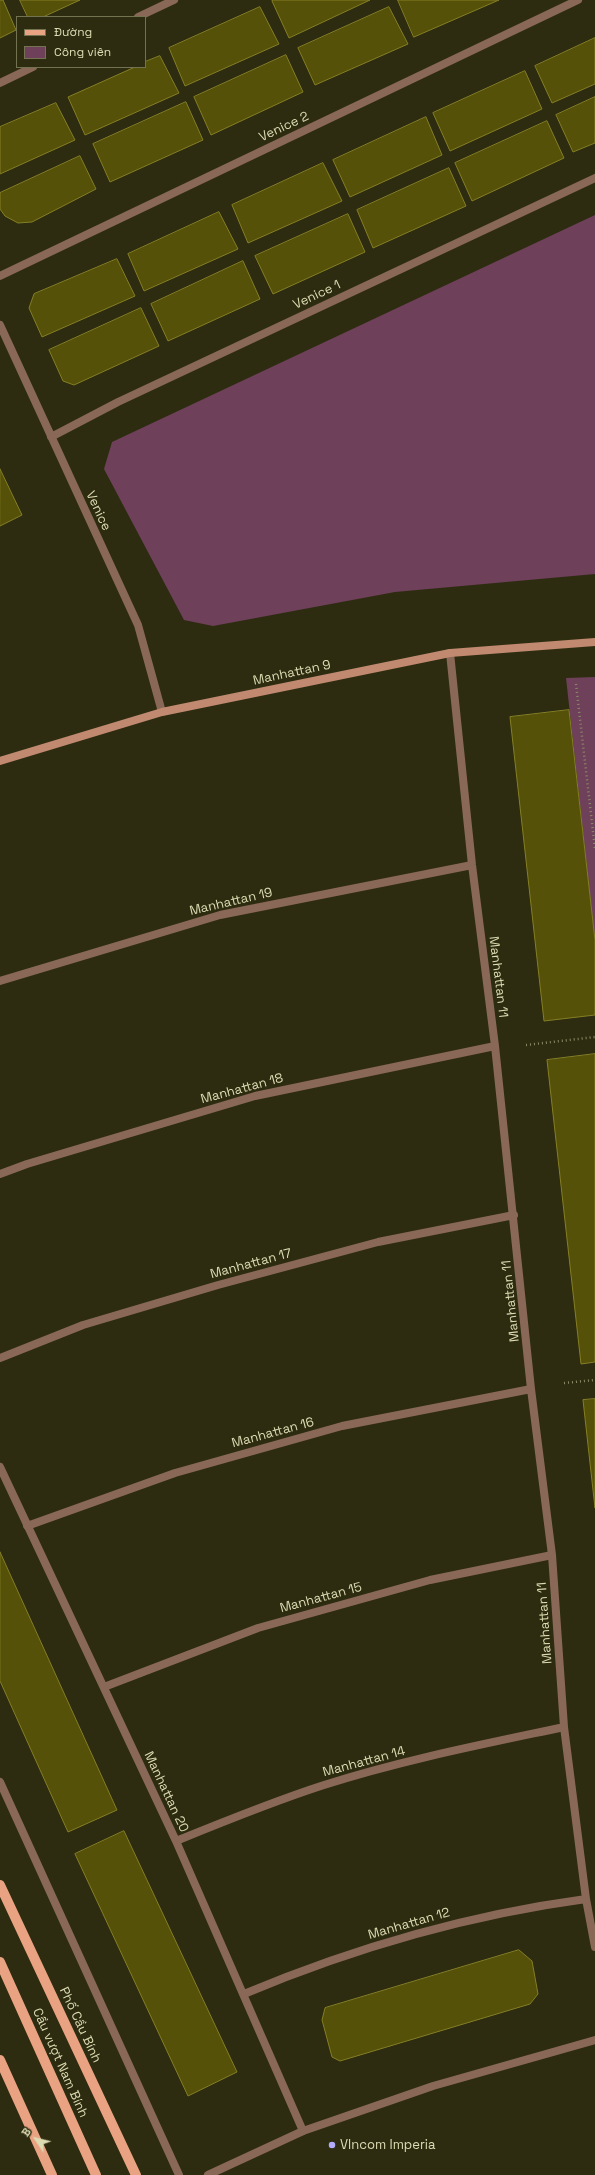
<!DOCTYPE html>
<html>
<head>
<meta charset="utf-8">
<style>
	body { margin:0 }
	#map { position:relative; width:595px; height:2175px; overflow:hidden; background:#2d2c10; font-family:"Space Grotesk",sans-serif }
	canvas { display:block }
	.legend { position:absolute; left:16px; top:16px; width:130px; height:52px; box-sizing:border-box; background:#2d2c10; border:1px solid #737251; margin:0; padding:5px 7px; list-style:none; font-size:12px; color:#dcdbb2 }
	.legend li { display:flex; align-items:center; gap:8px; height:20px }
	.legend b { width:20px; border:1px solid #737251 }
	.north { position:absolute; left:16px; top:2119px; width:40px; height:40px; -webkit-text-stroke:3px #2d2c10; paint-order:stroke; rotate:305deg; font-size:11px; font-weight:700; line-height:16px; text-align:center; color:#dcdbb2 }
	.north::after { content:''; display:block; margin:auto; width:14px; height:18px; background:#dcdbb2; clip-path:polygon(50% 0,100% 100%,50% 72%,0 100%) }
</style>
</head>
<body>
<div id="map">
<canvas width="595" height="2175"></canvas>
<ul class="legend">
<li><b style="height:5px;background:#eaa382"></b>Đường</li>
<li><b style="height:11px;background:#6e405a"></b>Công viên</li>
</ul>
<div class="north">B</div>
</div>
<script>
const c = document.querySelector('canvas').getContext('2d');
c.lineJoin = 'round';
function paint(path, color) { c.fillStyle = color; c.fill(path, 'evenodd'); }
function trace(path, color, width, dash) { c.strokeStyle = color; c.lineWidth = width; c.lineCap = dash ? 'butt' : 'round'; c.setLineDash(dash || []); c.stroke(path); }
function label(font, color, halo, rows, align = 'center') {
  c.font = font + ' "Space Grotesk",sans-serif'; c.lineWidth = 4; c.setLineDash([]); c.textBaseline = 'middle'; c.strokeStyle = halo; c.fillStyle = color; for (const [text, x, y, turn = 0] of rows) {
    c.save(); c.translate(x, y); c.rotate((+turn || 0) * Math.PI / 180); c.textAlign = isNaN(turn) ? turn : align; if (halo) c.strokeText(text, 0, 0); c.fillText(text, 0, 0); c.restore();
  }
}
const green = new Path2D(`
	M595 215V574L395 592 213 626 184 620 104 469 112 442Z
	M595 677V940L566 678Z`);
const building = new Path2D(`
	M0 0H3L16 30 0 38Z
	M20 0H80L43 17H28Z
	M274 0H370L289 38 272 1Z
	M398 0H499L414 37Z
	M260 7 279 44 185 86 169 48Z
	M389 7 408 44 315 85 298 48Z
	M595 38V84L552 103 535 66Z
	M286 55 303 92 211 135 194 97Z
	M160 56 179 93 85 135 68 97 135 67H145V62Z
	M525 71 542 109 450 151 433 113Z
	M595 97V143L573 152 556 115Z
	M186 102 203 140 110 182 93 144Z
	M56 103 75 140 0 174V127Z
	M426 117 442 155 350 197 333 160Z
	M547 121 564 158 472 201 455 163Z
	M80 156 96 189 32 222 18 223 5 216 0 209V193Z
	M323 163 342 201 248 243 232 205Z
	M449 168 466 206 373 248 357 210Z
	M219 212 238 249 144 291 128 254Z
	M348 214 365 252 273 294 255 256Z
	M117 259 135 296 42 337 29 308 34 294Z
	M243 261 260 299 168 341 151 304Z
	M141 308 159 346 74 385 63 381 49 350Z
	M0 469 22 515 0 526Z
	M569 710 595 940V1015L544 1021 510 717Z
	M595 1054V1362L581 1364 547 1060Z
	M595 1399V1508L583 1400Z
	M0 1552 117 1810 68 1832 0 1681Z
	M124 1831 237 2072 188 2096 75 1854Z
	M519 1950 532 1961 538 1994 530 2004 340 2061 332 2057 322 2020 325 2008Z`);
const path = new Path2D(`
	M576 684 595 849
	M526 1045 595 1037
	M564 1383 595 1380`);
const service = new Path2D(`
	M138 17 174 0
	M0 83 33 67
	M0 276 578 0
	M0 325 138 625 162 712
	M51 437 118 402 595 178
	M450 653 472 865 495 1046 531 1389 552 1555 564 1727 586 1899 595 1947
	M0 981 220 915 472 865
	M0 1174 27 1164 255 1096 495 1046
	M0 1358 83 1325 218 1285 378 1242 514 1215
	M0 1467 176 1841 303 2131
	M27 1526 175 1473 342 1426 531 1389
	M104 1687 258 1628 430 1580 552 1555
	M0 1782 179 2175
	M176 1841C225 1821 274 1801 324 1785 402 1760 484 1744 564 1727
	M244 1994C356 1947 467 1915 586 1899`);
const minor = new Path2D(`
	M208 2175 303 2131 433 2086 595 2040`);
const secondary = new Path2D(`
	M0 761 162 712 450 653 595 642`);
const primary = new Path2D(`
	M0 1885 136 2175
	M0 1962 96 2175
	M0 2060 52 2175`);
const markers = [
	[332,2145,4,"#b1adfa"]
];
const streetNames = [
	["Venice 2",284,127,-25],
	["Venice 1",317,295,-25],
	["Venice",98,511,65],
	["Manhattan 9",292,673,-12],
	["Manhattan 19",231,902,-13],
	["Manhattan 11",498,977,83],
	["Manhattan 18",242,1089,-15],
	["Manhattan 17",251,1264,-15],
	["Manhattan 11",511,1301,-96],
	["Manhattan 16",273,1433,-15],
	["Manhattan 15",321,1598,-15],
	["Manhattan 11",545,1623,-94],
	["Manhattan 14",364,1762,-15],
	["Manhattan 20",166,1792,65],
	["Manhattan 12",409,1924,-16],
	["Phố Cầu Bính",80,2025,65],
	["Cầu vượt Nam Bính",60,2063,66]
];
const poiNames = [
	["VIncom Imperia",340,2145]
];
paint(green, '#6e405a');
paint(building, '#555109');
trace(building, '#857f26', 1);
trace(path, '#8b8a67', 2.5, [1, 3]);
trace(service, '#8a6858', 8);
trace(minor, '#8a6858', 8);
trace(secondary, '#c08970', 8);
trace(primary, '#eaa382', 10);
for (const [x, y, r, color] of markers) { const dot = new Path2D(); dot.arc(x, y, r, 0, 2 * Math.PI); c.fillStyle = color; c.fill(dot); trace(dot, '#2d2c10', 1.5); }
label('13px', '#dcdbb2', '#2d2c10', streetNames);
label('13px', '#dcdbb2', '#2d2c10', poiNames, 'left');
</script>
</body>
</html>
